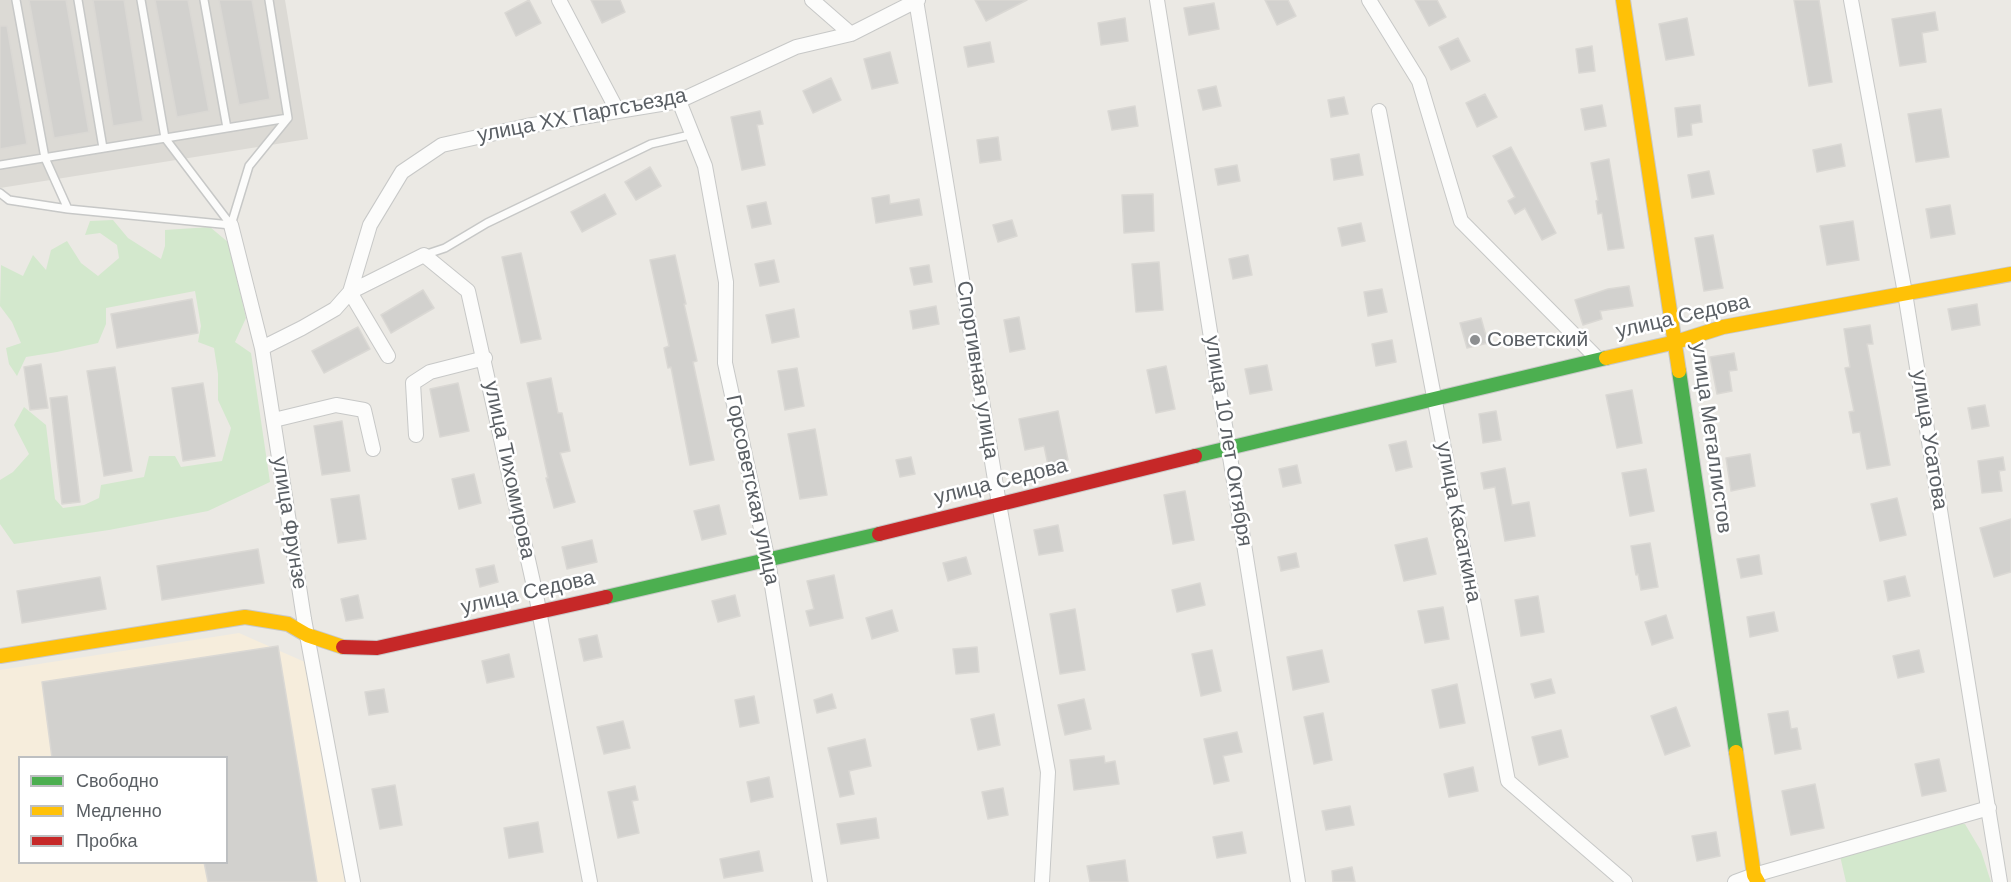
<!DOCTYPE html>
<html>
<head>
<meta charset="utf-8">
<style>
	body { margin:0 }
	#map { position:relative; width:2011px; height:882px; overflow:hidden; background:#ebe9e4; font-family:Helvetica,sans-serif }
	canvas { display:block }
	.legend { position:absolute; left:18px; top:756px; width:210px; height:108px; box-sizing:border-box; background:#fff; border:2px solid #bdbfc1; margin:0; padding:8px 10px; list-style:none; font-size:18px; color:#5a5f64 }
	.legend li { display:flex; align-items:center; gap:12px; height:30px }
	.legend b { width:30px; border:2px solid #bdbfc1 }
</style>
</head>
<body>
<div id="map">
<canvas width="2011" height="882"></canvas>
<ul class="legend">
<li><b style="height:8px;background:#4caf50"></b>Свободно</li>
<li><b style="height:8px;background:#ffc107"></b>Медленно</li>
<li><b style="height:8px;background:#c62828"></b>Пробка</li>
</ul>
</div>
<script>
const c = document.querySelector('canvas').getContext('2d');
c.lineJoin = 'round';
function paint(path, color) { c.fillStyle = color; c.fill(path, 'evenodd'); }
function trace(path, color, width, dash) { c.strokeStyle = color; c.lineWidth = width; c.lineCap = dash ? 'butt' : 'round'; c.setLineDash(dash || []); c.stroke(path); }
function label(font, color, halo, rows, align = 'center') {
  c.font = font + ' Helvetica,sans-serif'; c.lineWidth = 5; c.setLineDash([]); c.textBaseline = 'middle'; c.strokeStyle = halo; c.fillStyle = color; for (const [text, x, y, turn = 0] of rows) {
    c.save(); c.translate(x, y); c.rotate((+turn || 0) * Math.PI / 180); c.textAlign = isNaN(turn) ? turn : align; if (halo) c.strokeText(text, 0, 0); c.fillText(text, 0, 0); c.restore();
  }
}
const commercial = new Path2D(`
	M239 633 314 666 353 882H0V670ZM20 758H226V862H20Z`);
const industrial = new Path2D(`
	M0 0H285L308 139 0 188Z`);
const green = new Path2D(`
	M113 220 128 238 161 259 165 246V230L210 227 229 243 246 318 235 342 251 353 270 482 208 511 109 530 14 544 0 524V480L13 472 29 454 14 425 24 407 46 425 55 499 63 508 84 505 99 498 101 485 144 477 149 456H175L181 467 222 461 231 428 218 400V374L214 348 198 342 201 326 195 291 106 308V324L98 343 57 352 26 357 17 376 9 364 6 348 21 343 12 322 0 306 1 265 23 276 33 255 46 270 51 250 67 241 81 263 98 276 119 258 117 245 100 233 85 235 90 221Z
	M1934 823 1965 824 1981 851 1991 882H1846L1838 847Z`);
const building = new Path2D(`
	M29 0H66L89 132 54 138Z
	M93 0H124L143 121 113 126Z
	M155 0H188L209 111 177 117Z
	M219 0H252L270 99 239 105Z
	M529 0 541 23 516 36 505 13Z
	M591 0H620L625 12 602 23Z
	M975 0H1027L986 21Z
	M1265 0H1288L1296 16 1277 25Z
	M1415 0H1437L1446 17 1429 26Z
	M1794 0H1819L1832 82 1809 86Z
	M1214 3 1219 29 1189 35 1184 8Z
	M1935 12 1938 30 1922 33 1926 62 1900 66 1892 19Z
	M1125 18 1128 41 1101 45 1098 23Z
	M1687 18 1694 55 1666 60 1659 24Z
	M0 26H7L27 144 0 149Z
	M1458 38 1470 61 1451 70 1439 47Z
	M990 42 994 62 968 67 964 47Z
	M1592 46 1595 71 1579 73 1576 49Z
	M890 52 898 83 872 89 864 59Z
	M831 78 841 100 813 113 803 91Z
	M1216 86 1221 106 1203 110 1198 90Z
	M1485 94 1497 117 1477 127 1466 103Z
	M1344 97 1348 114 1331 117 1328 100Z
	M1602 105 1606 126 1585 130 1581 109Z
	M1700 105 1702 122 1691 124 1692 135 1678 137 1675 108Z
	M1135 106 1138 126 1112 130 1108 111Z
	M1941 109 1949 157 1916 162 1908 114Z
	M760 111 763 124 757 125 765 165 742 170 731 117Z
	M998 137 1001 160 980 163 977 140Z
	M1841 144 1845 166 1817 172 1813 150Z
	M1511 147 1556 233 1542 240 1525 208 1515 214 1508 201 1515 197 1493 156Z
	M1359 154 1363 175 1334 180 1331 159Z
	M1609 159 1624 248 1608 250 1602 213 1598 214 1596 201 1598 200 1591 163Z
	M1237 165 1240 181 1218 185 1215 169Z
	M650 167 661 186 636 200 625 182Z
	M1709 171 1714 194 1692 198 1688 175Z
	M605 194 616 214 582 232 571 212Z
	M1153 194 1154 231 1124 233 1122 195Z
	M889 195 890 204 919 199 922 215 876 223 872 198Z
	M766 202 771 224 752 228 747 206Z
	M1950 205 1955 234 1931 238 1926 209Z
	M1012 220 1017 236 998 242 993 225Z
	M1853 221 1859 260 1827 265 1820 226Z
	M1361 223 1365 241 1342 246 1338 228Z
	M1713 235 1723 288 1704 291 1695 238Z
	M521 253 541 339 521 343 502 257Z
	M675 255 686 304H684L697 361 693 362 714 460 690 465 671 367 668 368 664 348 669 346 650 260Z
	M1248 255 1252 275 1233 279 1229 259Z
	M774 260 779 282 760 286 755 264Z
	M1159 262 1163 310 1136 312 1132 264Z
	M929 265 932 282 914 285 910 268Z
	M1629 286 1633 306 1600 311 1602 319 1583 325 1575 300 1608 289Z
	M1382 289 1387 312 1368 316 1364 292Z
	M423 290 434 308 391 333 381 315Z
	M192 299 198 333 117 348 111 314Z
	M1977 304 1980 325 1952 330 1948 309Z
	M936 306 939 324 913 329 910 311Z
	M794 309 799 337 772 343 766 315Z
	M1019 317 1025 349 1010 352 1004 320Z
	M1481 318 1488 343 1467 348 1460 323Z
	M1870 325 1873 344H1867L1890 465 1867 469 1860 432 1853 433 1849 412 1854 411 1845 368 1850 367 1844 329Z
	M358 327 370 349 324 373 312 351Z
	M1392 340 1396 362 1376 366 1372 344Z
	M1734 353 1737 370 1729 371 1732 391 1717 394 1710 357Z
	M41 364 48 408 30 410 24 367Z
	M1267 365 1272 390 1250 394 1245 369Z
	M1166 366 1175 409 1156 413 1147 370Z
	M115 367 132 471 104 476 87 371Z
	M797 368 804 406 785 410 778 371Z
	M551 378 558 413H562L570 451 560 453 575 502 554 508 546 478H548L527 383Z
	M203 383 215 456 183 461 172 388Z
	M458 383 469 431 440 437 430 389Z
	M1632 390 1642 443 1617 448 1606 395Z
	M67 396 80 502 62 504 50 398Z
	M1985 405 1989 426 1972 429 1968 408Z
	M1058 411 1068 460 1048 465 1044 446 1025 450 1019 419Z
	M1496 411 1501 440 1483 443 1479 414Z
	M342 421 350 471 322 475 314 426Z
	M815 429 827 495 800 499 788 434Z
	M1406 441 1412 467 1396 471 1389 445Z
	M1750 454 1755 486 1731 491 1726 458Z
	M911 457 915 474 900 477 896 460Z
	M2003 457 2005 470 1999 471 2002 491 1982 493 1978 461Z
	M1297 465 1301 483 1283 487 1279 469Z
	M1505 468 1512 505 1529 502 1535 536 1505 541 1495 487 1484 489 1481 473Z
	M1646 469 1654 511 1630 516 1622 473Z
	M474 474 481 503 459 509 452 479Z
	M1185 491 1194 540 1173 544 1164 495Z
	M359 495 366 539 338 543 331 499Z
	M1897 498 1906 535 1880 541 1871 504Z
	M719 505 726 534 702 540 694 511Z
	M2011 519V572L1994 577 1980 528Z
	M1058 525 1063 551 1039 555 1034 530Z
	M1427 538 1436 574 1404 581 1395 545Z
	M592 540 597 562 567 569 562 547Z
	M1650 543 1658 587 1641 590 1638 574 1636 575 1631 546Z
	M258 549 264 583 162 600 157 566Z
	M1296 553 1299 567 1281 571 1278 557Z
	M1759 555 1762 574 1741 578 1737 559Z
	M966 557 971 574 948 581 943 563Z
	M494 565 498 582 480 587 476 569Z
	M834 575 843 618 810 626 806 611 814 609 807 581Z
	M1905 576 1910 596 1888 601 1884 581Z
	M100 577 106 609 22 623 17 591Z
	M1200 583 1205 605 1177 612 1172 590Z
	M358 595 363 618 346 621 341 599Z
	M735 595 740 616 718 622 712 601Z
	M1538 596 1544 632 1521 636 1515 600Z
	M1443 607 1449 639 1425 643 1418 611Z
	M1075 609 1085 670 1060 674 1050 614Z
	M892 610 898 631 872 639 866 618Z
	M1774 612 1778 631 1750 637 1747 617Z
	M1666 615 1673 638 1652 645 1645 622Z
	M597 635 602 657 584 661 579 639Z
	M278 646 317 882H208L204 862H226V758H52L42 682Z
	M977 647 979 672 956 674 953 649Z
	M1212 650 1221 691 1201 696 1192 654Z
	M1322 650 1329 682 1293 690 1287 657Z
	M1919 650 1924 672 1898 678 1893 656Z
	M509 654 514 677 487 683 482 661Z
	M1551 679 1555 693 1535 698 1531 684Z
	M1457 684 1465 723 1440 728 1432 690Z
	M384 689 388 712 369 715 365 692Z
	M832 694 836 708 817 713 814 700Z
	M754 696 759 723 740 727 735 700Z
	M1084 699 1091 729 1065 735 1058 705Z
	M1676 707 1690 746 1665 755 1651 716Z
	M1788 711 1791 729 1797 728 1801 749 1775 754 1768 714Z
	M1323 713 1332 760 1314 764 1304 717Z
	M994 714 1000 745 978 750 971 719Z
	M623 721 630 748 604 754 597 727Z
	M1561 730 1568 757 1539 765 1532 737Z
	M1237 732 1242 752 1223 756 1229 781 1214 784 1204 739Z
	M865 739 871 766 849 771 854 794 840 797 828 748Z
	M1104 756 1105 763 1115 761 1119 784 1074 790 1070 760Z
	M1939 759 1946 791 1922 796 1915 764Z
	M1473 767 1478 791 1449 797 1444 774Z
	M769 777 773 797 751 802 747 782Z
	M1815 784 1824 828 1791 835 1782 791Z
	M395 785 402 825 380 829 372 789Z
	M635 786 638 800 632 801 639 833 618 838 608 792Z
	M1003 788 1008 815 988 819 982 792Z
	M1350 806 1354 825 1326 830 1322 811Z
	M876 818 879 838 841 844 837 824Z
	M538 822 543 852 509 858 504 828Z
	M1242 832 1246 853 1217 858 1213 837Z
	M1716 832 1720 856 1697 861 1692 836Z
	M759 851 763 871 724 878 720 859Z
	M1125 860 1128 882H1090L1087 866Z
	M1352 867 1355 882H1333L1332 871Z`);
const lane = new Path2D(`
	M16 0 45 158 68 209 231 225
	M78 0 103 148
	M141 0 165 138 231 225
	M204 0 227 128
	M0 165 288 118
	M0 193 9 200 68 209
	M231 225 249 166 288 118 269 0
	M424 255 445 248 487 223 651 144 694 134`);
const street = new Path2D(`
	M559 0 617 110
	M812 0 851 34
	M916 0 999 504 1048 772 1042 882
	M1157 0 1298 882
	M1369 0 1419 81 1461 221 1598 359
	M1851 0 1905 293 2000 882
	M679 101 705 166 726 282 725 363 768 561 820 882
	M1379 111 1508 781 1625 882
	M231 225 262 348 304 619 353 882
	M350 292 370 225 402 172 442 145 527 126 679 101 796 47 851 34 918 0
	M350 292 388 356
	M262 348 302 328 335 309 350 292 424 255 468 291 537 600 590 882
	M274 420 336 405 364 410 373 449
	M416 435 413 383 430 372 485 358
	M1735 882 1754 875 1989 808`);
const fast = new Path2D(`
	M1679 371 1736 752
	M1195 456 1606 358
	M606 597 879 534`);
const slow = new Path2D(`
	M1623 0 1679 371
	M1606 358 1676 342 1723 327 2011 274
	M0 656 245 617 288 624 307 635 343 647
	M1736 752 1754 875 1758 882`);
const jam = new Path2D(`
	M879 534 1195 456
	M343 647 377 648 606 597`);
const markers = [
	[1475,340,6,"#8d8f91"]
];
const streetNames = [
	["улица XX Партсъезда",582,116,-11],
	["улица Седова",1683,317,-13],
	["Спортивная улица",977,370,81],
	["улица Металлистов",1711,438,82],
	["улица Усатова",1929,440,81],
	["улица 10 лет Октября",1228,441,81],
	["улица Тихомирова",509,470,78],
	["улица Седова",1001,482,-14],
	["Горсоветская улица",752,490,78],
	["улица Касаткина",1458,522,79],
	["улица Фрунзе",289,523,81],
	["улица Седова",528,593,-13]
];
const poiNames = [
	["Советский",1487,340]
];
paint(commercial, '#f6eddc');
paint(industrial, '#dcdad5');
paint(green, '#d3e8cd');
paint(building, '#d2d1ce');
trace(building, '#dad8d4', 1.5);
trace(lane, '#c7c8c7', 10);
trace(street, '#c7c8c7', 16);
trace(fast, '#c8c8c8', 16);
trace(slow, '#c8c8c8', 16);
trace(jam, '#c8c8c8', 16);
trace(lane, '#fcfcfb', 7);
trace(street, '#fcfcfb', 14);
trace(fast, '#4caf50', 14);
trace(slow, '#ffc107', 14);
trace(jam, '#c62828', 14);
for (const [x, y, r, color] of markers) { const dot = new Path2D(); dot.arc(x, y, r, 0, 2 * Math.PI); c.fillStyle = color; c.fill(dot); trace(dot, '#fff', 2); }
label('21px', '#5a5f64', '#fff', streetNames);
label('21px', '#5a5f64', '#fff', poiNames, 'left');
</script>
</body>
</html>
